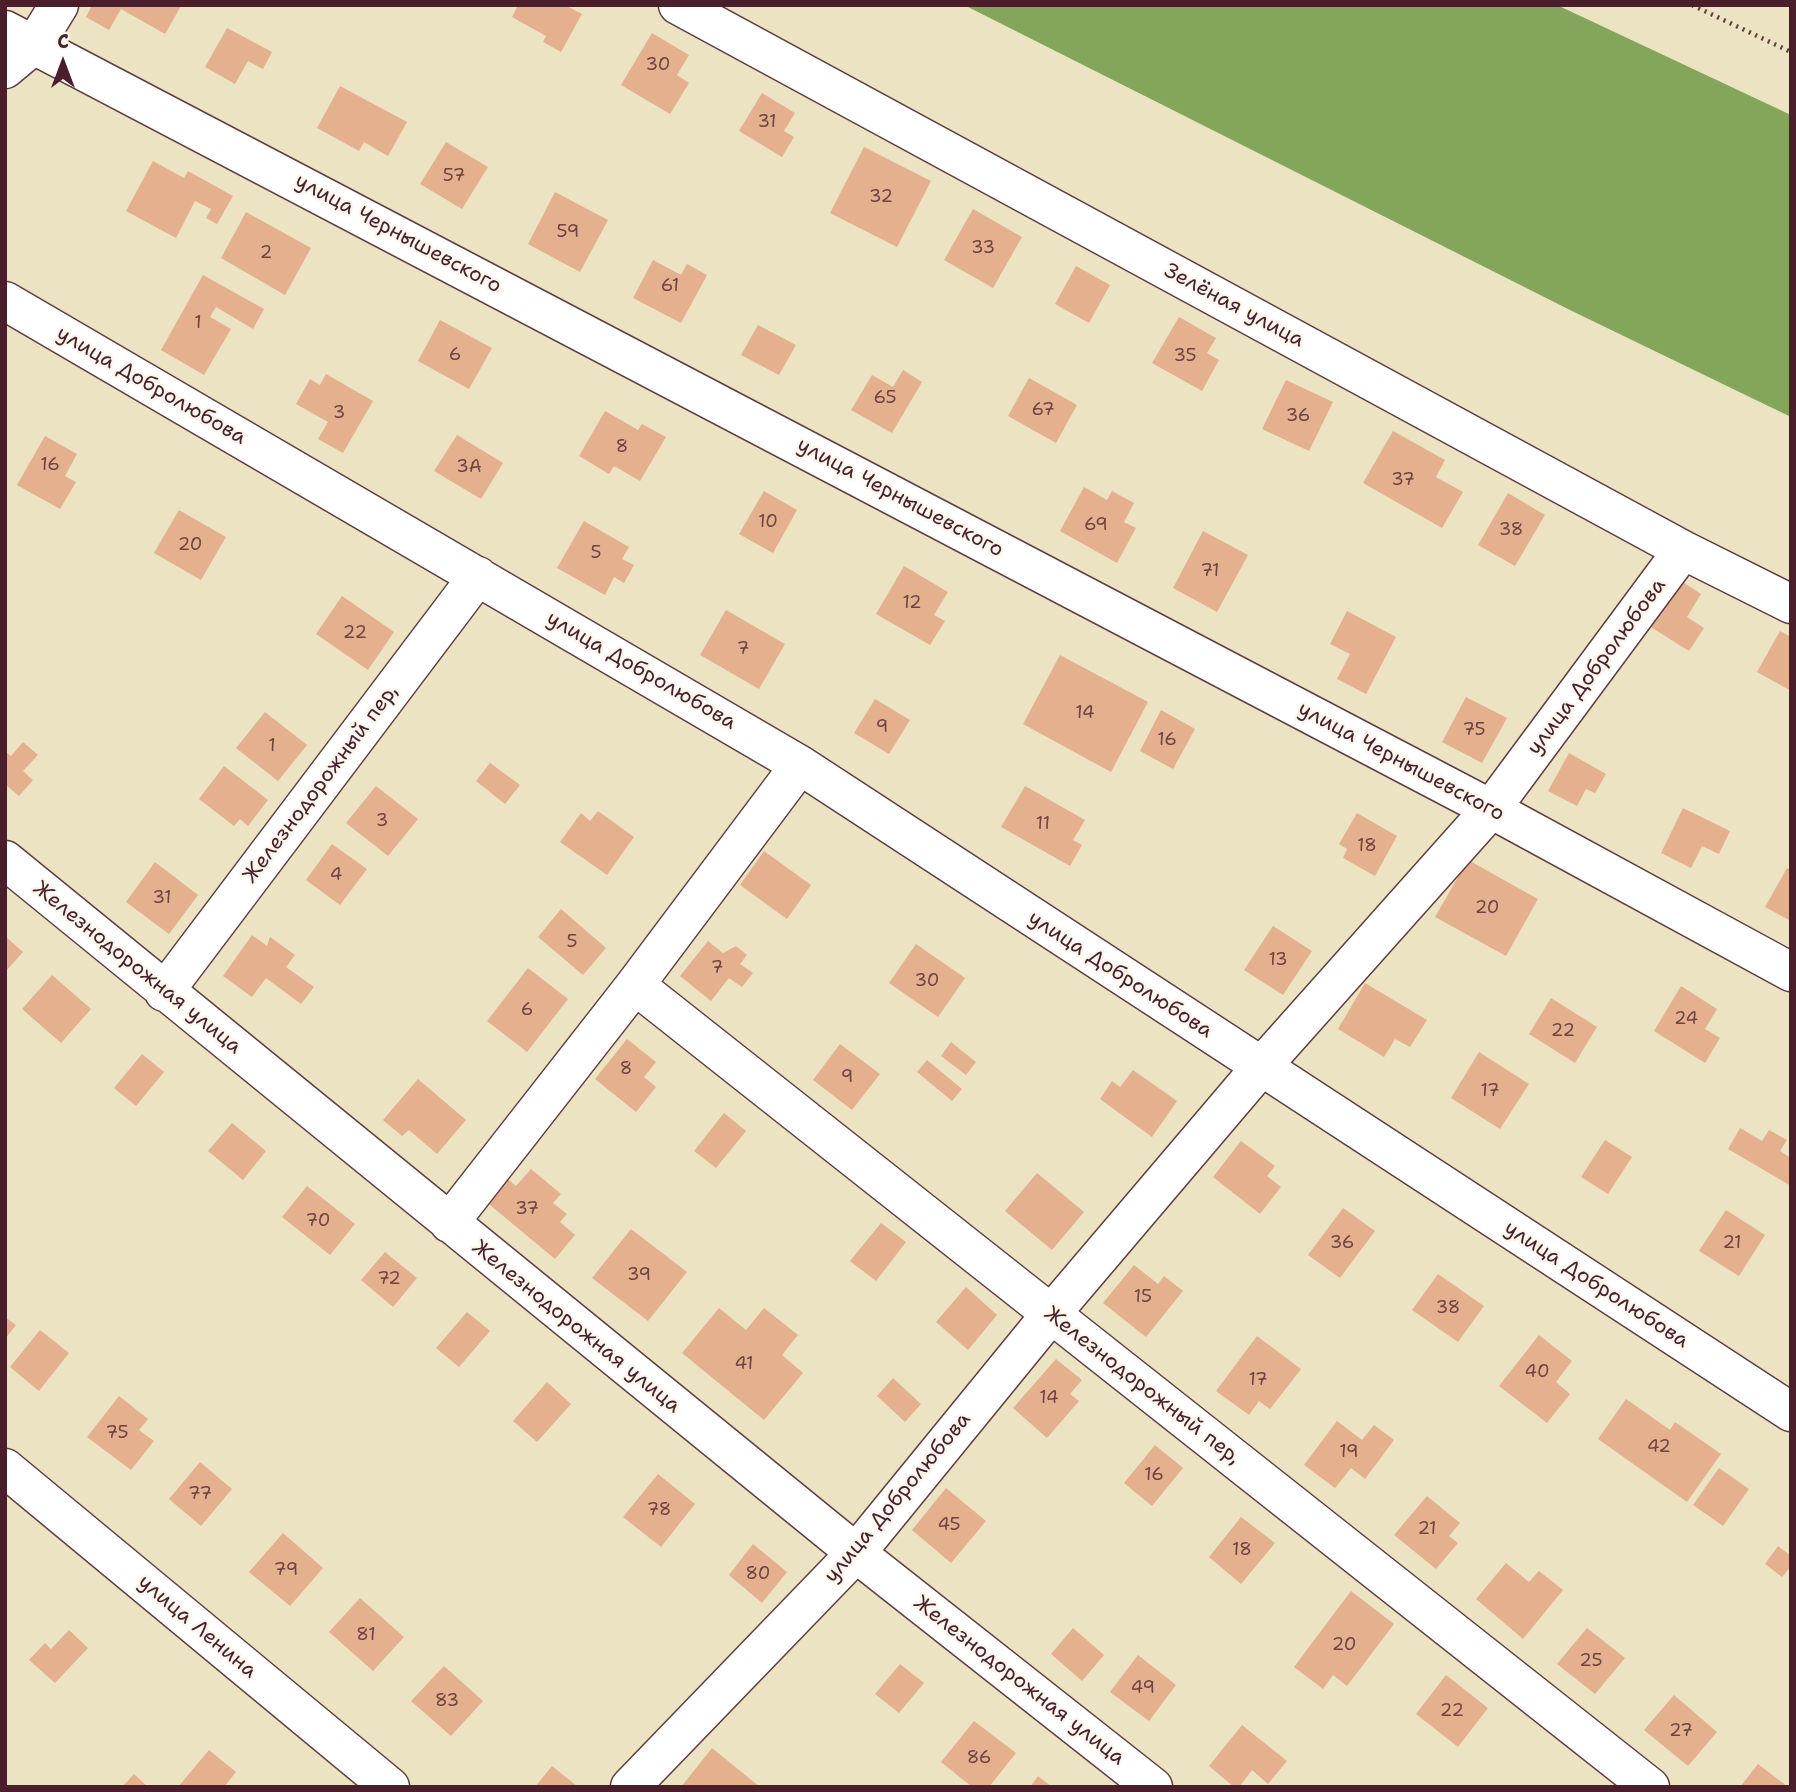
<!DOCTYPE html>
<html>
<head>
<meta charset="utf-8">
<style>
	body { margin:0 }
	#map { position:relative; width:1796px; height:1792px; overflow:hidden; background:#ece3c2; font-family:"Shantell Sans",sans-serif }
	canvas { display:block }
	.frame { position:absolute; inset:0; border:7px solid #4a1f2b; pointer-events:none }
	.north { position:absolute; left:28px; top:28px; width:70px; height:70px; -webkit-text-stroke:5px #fbf7ec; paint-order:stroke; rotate:0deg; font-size:19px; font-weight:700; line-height:28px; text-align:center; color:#4a1f2b }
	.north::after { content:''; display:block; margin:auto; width:24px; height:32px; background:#4a1f2b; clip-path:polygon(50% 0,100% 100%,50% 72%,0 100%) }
</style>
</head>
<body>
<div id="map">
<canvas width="1796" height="1792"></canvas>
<div class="frame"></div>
<div class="north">С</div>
</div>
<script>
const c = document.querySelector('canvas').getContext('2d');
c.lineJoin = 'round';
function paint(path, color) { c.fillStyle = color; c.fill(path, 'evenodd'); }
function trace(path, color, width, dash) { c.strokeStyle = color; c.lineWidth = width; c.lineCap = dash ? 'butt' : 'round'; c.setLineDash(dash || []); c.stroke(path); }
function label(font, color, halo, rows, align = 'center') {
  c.font = font + ' "Shantell Sans",sans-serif'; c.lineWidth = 5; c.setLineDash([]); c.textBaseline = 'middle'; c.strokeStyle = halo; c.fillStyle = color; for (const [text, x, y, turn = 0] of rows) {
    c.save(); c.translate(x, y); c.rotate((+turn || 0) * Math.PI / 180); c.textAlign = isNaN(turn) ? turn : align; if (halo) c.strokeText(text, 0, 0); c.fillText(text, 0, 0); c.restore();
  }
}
const forest = new Path2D(`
	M964 5H1557L1791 115V417L1572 311Z`);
const building = new Path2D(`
	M92 5H179L181 6 165 34 121 9 109 30 86 17Z
	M518 5H565L582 14 561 52 543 42 546 36 512 17Z
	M227 28 272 52 263 69 248 61 235 84 205 67Z
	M652 33 689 55 677 75 689 83 670 114 621 85Z
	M340 86 407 122 388 156 364 142 359 151 317 128Z
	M762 93 795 113 784 131 794 137 782 157 739 131Z
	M446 142 488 167 462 209 420 184Z
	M864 147 931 181 897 247 830 213Z
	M153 161 184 178 188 171 233 196 217 224 206 218 211 209 195 201 176 238 126 211Z
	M555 192 608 220 580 272 528 244Z
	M973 209 1022 237 993 288 944 260Z
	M246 212 311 248 285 295 221 258Z
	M653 260 681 275 687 264 707 275 681 323 633 298Z
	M1076 266 1110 285 1089 323 1055 304Z
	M203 275 264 309 253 329 216 307 210 317 231 329 204 375 161 350Z
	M1179 317 1216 338 1207 353 1219 360 1202 391 1152 363Z
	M440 320 492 348 469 389 418 361Z
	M758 325 796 345 779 375 741 355Z
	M903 370 922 382 892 433 851 410 872 375 893 387Z
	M326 374 373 401 343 453 318 439 328 422 296 404 310 379 320 385Z
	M1029 378 1077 405 1056 443 1008 416Z
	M1286 380 1333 402 1309 451 1262 429Z
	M605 411 638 430 642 424 666 437 640 481 614 466 609 474 579 456Z
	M1393 431 1445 460 1436 477 1463 492 1442 528 1363 483Z
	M457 435 503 463 481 499 434 471Z
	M45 436 77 454 65 476 76 482 60 509 17 485Z
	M1084 487 1107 500 1112 491 1134 503 1124 522 1136 528 1117 563 1060 531Z
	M764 491 797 510 773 553 739 534Z
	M1508 493 1545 515 1515 566 1478 545Z
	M179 510 226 537 201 580 154 553Z
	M584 521 629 547 622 559 634 565 624 583 614 577 605 595 557 568Z
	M1203 531 1248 555 1217 612 1173 588Z
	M904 566 948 592 934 615 945 621 930 645 876 614Z
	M1675 577 1701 594 1687 617 1704 628 1689 651 1646 624Z
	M342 596 394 632 368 670 316 634Z
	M726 610 785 644 759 689 700 655Z
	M1347 611 1396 637 1366 694 1337 679 1350 654 1330 644Z
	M1780 631 1791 637V691L1757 672Z
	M1060 655 1148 702 1111 772 1023 724Z
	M1466 697 1507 718 1482 763 1442 742Z
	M875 699 910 720 889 754 854 733Z
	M1161 710 1195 729 1173 769 1140 751Z
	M265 712 307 745 278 781 236 748Z
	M23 742 38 755 23 771 33 780 19 796 5 784V751L11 756Z
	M1569 753 1606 774 1595 793 1586 789 1577 806 1548 791Z
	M490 763 520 785 505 804 476 781Z
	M224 766 268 800 248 826 240 819 234 826 199 799Z
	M376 786 418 819 388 856 346 823Z
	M1025 786 1085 820 1073 840 1082 845 1070 866 1001 827Z
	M1683 808 1730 831 1719 854 1702 846 1691 868 1661 853Z
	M598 811 634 837 607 875 560 842 581 813 590 821Z
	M1357 813 1397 836 1375 876 1343 858 1347 849 1339 844Z
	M332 844 367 869 340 905 306 880Z
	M764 851 811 885 787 919 740 885Z
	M1468 860 1538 899 1506 956 1435 917Z
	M155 862 198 895 169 934 126 902Z
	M1787 868 1791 870V921L1765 907Z
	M561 909 606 948 583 975 538 937Z
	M1273 926 1312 951 1283 995 1244 970Z
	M252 935 267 946 270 937 295 955 286 967 314 987 301 1004 266 978 252 997 223 976Z
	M5 936 23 952 5 972Z
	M708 941 723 953 736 946 747 955 740 964 753 973 742 987 729 978 711 1001 680 976Z
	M916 944 965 978 938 1017 889 983Z
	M528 968 568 999 527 1052 487 1021Z
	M52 975 91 1009 61 1043 22 1009Z
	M1365 983 1427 1020 1410 1047 1395 1039 1384 1057 1338 1029Z
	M1681 986 1717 1009 1705 1029 1720 1038 1705 1063 1654 1031Z
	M1551 998 1597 1027 1575 1063 1529 1034Z
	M627 1039 656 1062 644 1077 656 1087 636 1112 595 1079Z
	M951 1042 976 1062 966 1075 941 1056Z
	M840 1044 880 1074 852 1110 813 1080Z
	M1479 1052 1529 1084 1500 1129 1451 1098Z
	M142 1054 164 1072 136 1106 114 1088Z
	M927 1060 962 1089 952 1101 917 1072Z
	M1133 1070 1177 1101 1152 1137 1100 1099 1112 1081 1120 1087Z
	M418 1079 466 1120 437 1154 409 1130 402 1136 383 1120Z
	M724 1113 746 1131 716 1168 694 1151Z
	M232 1123 266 1151 243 1180 208 1151Z
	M1740 1128 1762 1141 1769 1130 1787 1140 1780 1151 1791 1158V1186L1728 1149Z
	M1605 1140 1632 1157 1608 1194 1581 1177Z
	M1241 1141 1275 1166 1267 1176 1281 1187 1260 1214 1213 1177Z
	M531 1169 561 1194 553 1203 567 1214 560 1222 575 1235 555 1259 484 1200 504 1176 516 1186Z
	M1037 1173 1084 1212 1052 1250 1005 1211Z
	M307 1186 355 1224 330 1255 282 1217Z
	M1343 1208 1375 1231 1340 1278 1308 1255Z
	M1726 1210 1765 1235 1739 1276 1699 1251Z
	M881 1223 906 1242 876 1281 850 1261Z
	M631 1229 687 1272 648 1321 592 1278Z
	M385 1252 417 1278 393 1307 361 1280Z
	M1134 1265 1158 1284 1164 1276 1183 1291 1146 1337 1103 1303Z
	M1438 1274 1484 1306 1458 1342 1412 1310Z
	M966 1287 997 1315 968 1350 936 1322Z
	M719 1308 746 1330 764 1308 798 1335 782 1355 803 1373 764 1420 682 1353Z
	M467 1312 490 1331 459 1367 436 1348Z
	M5 1317 16 1325 5 1339Z
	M40 1330 69 1353 39 1391 10 1367Z
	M1539 1335 1572 1361 1556 1382 1570 1394 1547 1423 1499 1386Z
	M1257 1336 1301 1369 1270 1409 1259 1401 1249 1415 1216 1391Z
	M1056 1359 1082 1380 1070 1394 1079 1401 1047 1438 1013 1408Z
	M893 1378 921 1404 905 1422 877 1396Z
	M547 1382 571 1404 537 1442 513 1421Z
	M119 1396 148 1419 139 1430 154 1441 131 1470 87 1437Z
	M1626 1399 1670 1430 1675 1422 1721 1454 1687 1502 1598 1439Z
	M1337 1421 1362 1440 1374 1425 1394 1440 1365 1479 1351 1468 1335 1488 1304 1465Z
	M1155 1445 1183 1468 1152 1506 1124 1483Z
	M200 1462 232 1489 201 1526 169 1499Z
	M1719 1468 1749 1489 1723 1526 1693 1505Z
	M658 1474 695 1504 661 1547 623 1517Z
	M946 1488 986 1521 951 1563 912 1530Z
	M1427 1496 1460 1523 1449 1536 1458 1543 1436 1569 1394 1535Z
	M1241 1517 1275 1543 1241 1584 1209 1557Z
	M283 1533 323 1568 290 1606 249 1572Z
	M753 1544 787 1572 762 1603 729 1575Z
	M1778 1546 1791 1556V1566L1782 1577 1765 1564Z
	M1506 1563 1529 1582 1539 1571 1563 1590 1523 1639 1476 1599Z
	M1351 1591 1394 1624 1347 1686 1333 1675 1323 1689 1294 1667Z
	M360 1598 404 1637 373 1671 329 1632Z
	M1073 1628 1104 1655 1082 1681 1051 1654Z
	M1587 1628 1625 1658 1595 1694 1557 1664Z
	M69 1630 88 1648 55 1683 29 1660 45 1643 51 1649Z
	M1138 1655 1176 1685 1149 1721 1110 1692Z
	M900 1664 924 1683 899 1713 875 1694Z
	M444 1666 483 1701 451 1736 411 1701Z
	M1446 1675 1488 1708 1458 1747 1416 1714Z
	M1674 1695 1717 1732 1688 1766 1644 1730Z
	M974 1721 1016 1753 989 1787H972L941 1762Z
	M1242 1725 1287 1761 1268 1784 1252 1770 1239 1787H1234L1209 1766Z
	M712 1748 760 1787H681Z
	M209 1750 236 1772 224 1787H178Z
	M1758 1764 1788 1787H1740Z
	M552 1766 578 1787H535Z
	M134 1774 148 1787H122Z
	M1038 1776 1052 1787H1030Z`);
const path = new Path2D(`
	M1692 5 1791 52`);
const minor = new Path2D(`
	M678 5 1683 550 1791 604
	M5 30 1491 809 1791 972
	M5 69 35 44 59 5
	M5 301 800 765 1791 1412
	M5 860 856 1553 1153 1787
	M635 985 1650 1787
	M164 992 478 576
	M449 1223 635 985 800 765
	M5 1468 390 1787
	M630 1787 856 1553 1051 1314 1261 1067 1491 809 1683 550`);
const numberNames = [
	["30",658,65],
	["31",767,122],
	["57",454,176],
	["32",881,197],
	["59",568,232],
	["33",983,248],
	["2",266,253],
	["61",670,286],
	["1",198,323],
	["6",455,355],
	["35",1185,356],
	["65",885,398],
	["67",1043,410],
	["3",339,413],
	["36",1298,416],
	["8",622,447],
	["16",50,465],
	["3А",469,467],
	["37",1403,480],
	["10",768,522],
	["69",1096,525],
	["38",1511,530],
	["20",190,545],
	["5",596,553],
	["71",1210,571],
	["12",912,603],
	["22",355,633],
	["7",743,649],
	["14",1085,713],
	["9",882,727],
	["75",1474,730],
	["16",1167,740],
	["1",272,746],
	["3",382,821],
	["11",1043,824],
	["18",1367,846],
	["4",336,875],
	["31",162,898],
	["20",1487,908],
	["5",572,942],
	["13",1278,960],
	["7",717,968],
	["30",927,981],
	["6",527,1010],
	["24",1686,1019],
	["22",1563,1031],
	["8",626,1069],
	["9",847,1077],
	["17",1490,1091],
	["37",527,1209],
	["70",318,1221],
	["36",1342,1243],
	["21",1732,1243],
	["39",639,1275],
	["72",389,1279],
	["15",1143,1297],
	["38",1448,1308],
	["41",744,1364],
	["40",1537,1372],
	["17",1258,1380],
	["14",1049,1398],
	["75",117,1433],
	["42",1659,1447],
	["19",1349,1452],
	["16",1154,1475],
	["77",200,1494],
	["78",659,1510],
	["45",949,1525],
	["21",1427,1529],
	["18",1242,1550],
	["79",286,1570],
	["80",758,1574],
	["81",366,1635],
	["20",1344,1645],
	["25",1591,1661],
	["49",1143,1688],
	["83",447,1701],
	["22",1452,1711],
	["27",1681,1731],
	["86",979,1758]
];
const streetNames = [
	["улица Чернышевского",398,234,28],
	["Зелёная улица",1234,306,28],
	["улица Добролюбова",151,386,30],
	["улица Чернышевского",900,498,28],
	["улица Добролюбова",1597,667,-53],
	["улица Добролюбова",641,671,30],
	["улица Чернышевского",1401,762,28],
	["Железнодорожный пер,",321,784,-53],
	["Железнодорожная улица",137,968,39],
	["улица Добролюбова",1120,975,33],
	["улица Добролюбова",1596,1285,33],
	["Железнодорожная улица",576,1327,39],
	["Железнодорожный пер,",1142,1386,38],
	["улица Добролюбова",898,1498,-50],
	["улица Ленина",197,1627,40],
	["Железнодорожная улица",1019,1681,38]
];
paint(forest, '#84a65b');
paint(building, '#e4b08e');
trace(minor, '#623c42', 41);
trace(path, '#623c42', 4.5, [2, 5]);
trace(minor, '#fff', 38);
label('18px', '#704344', null, numberNames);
label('21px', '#4a1f2b', '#fbf7ec', streetNames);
</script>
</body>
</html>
